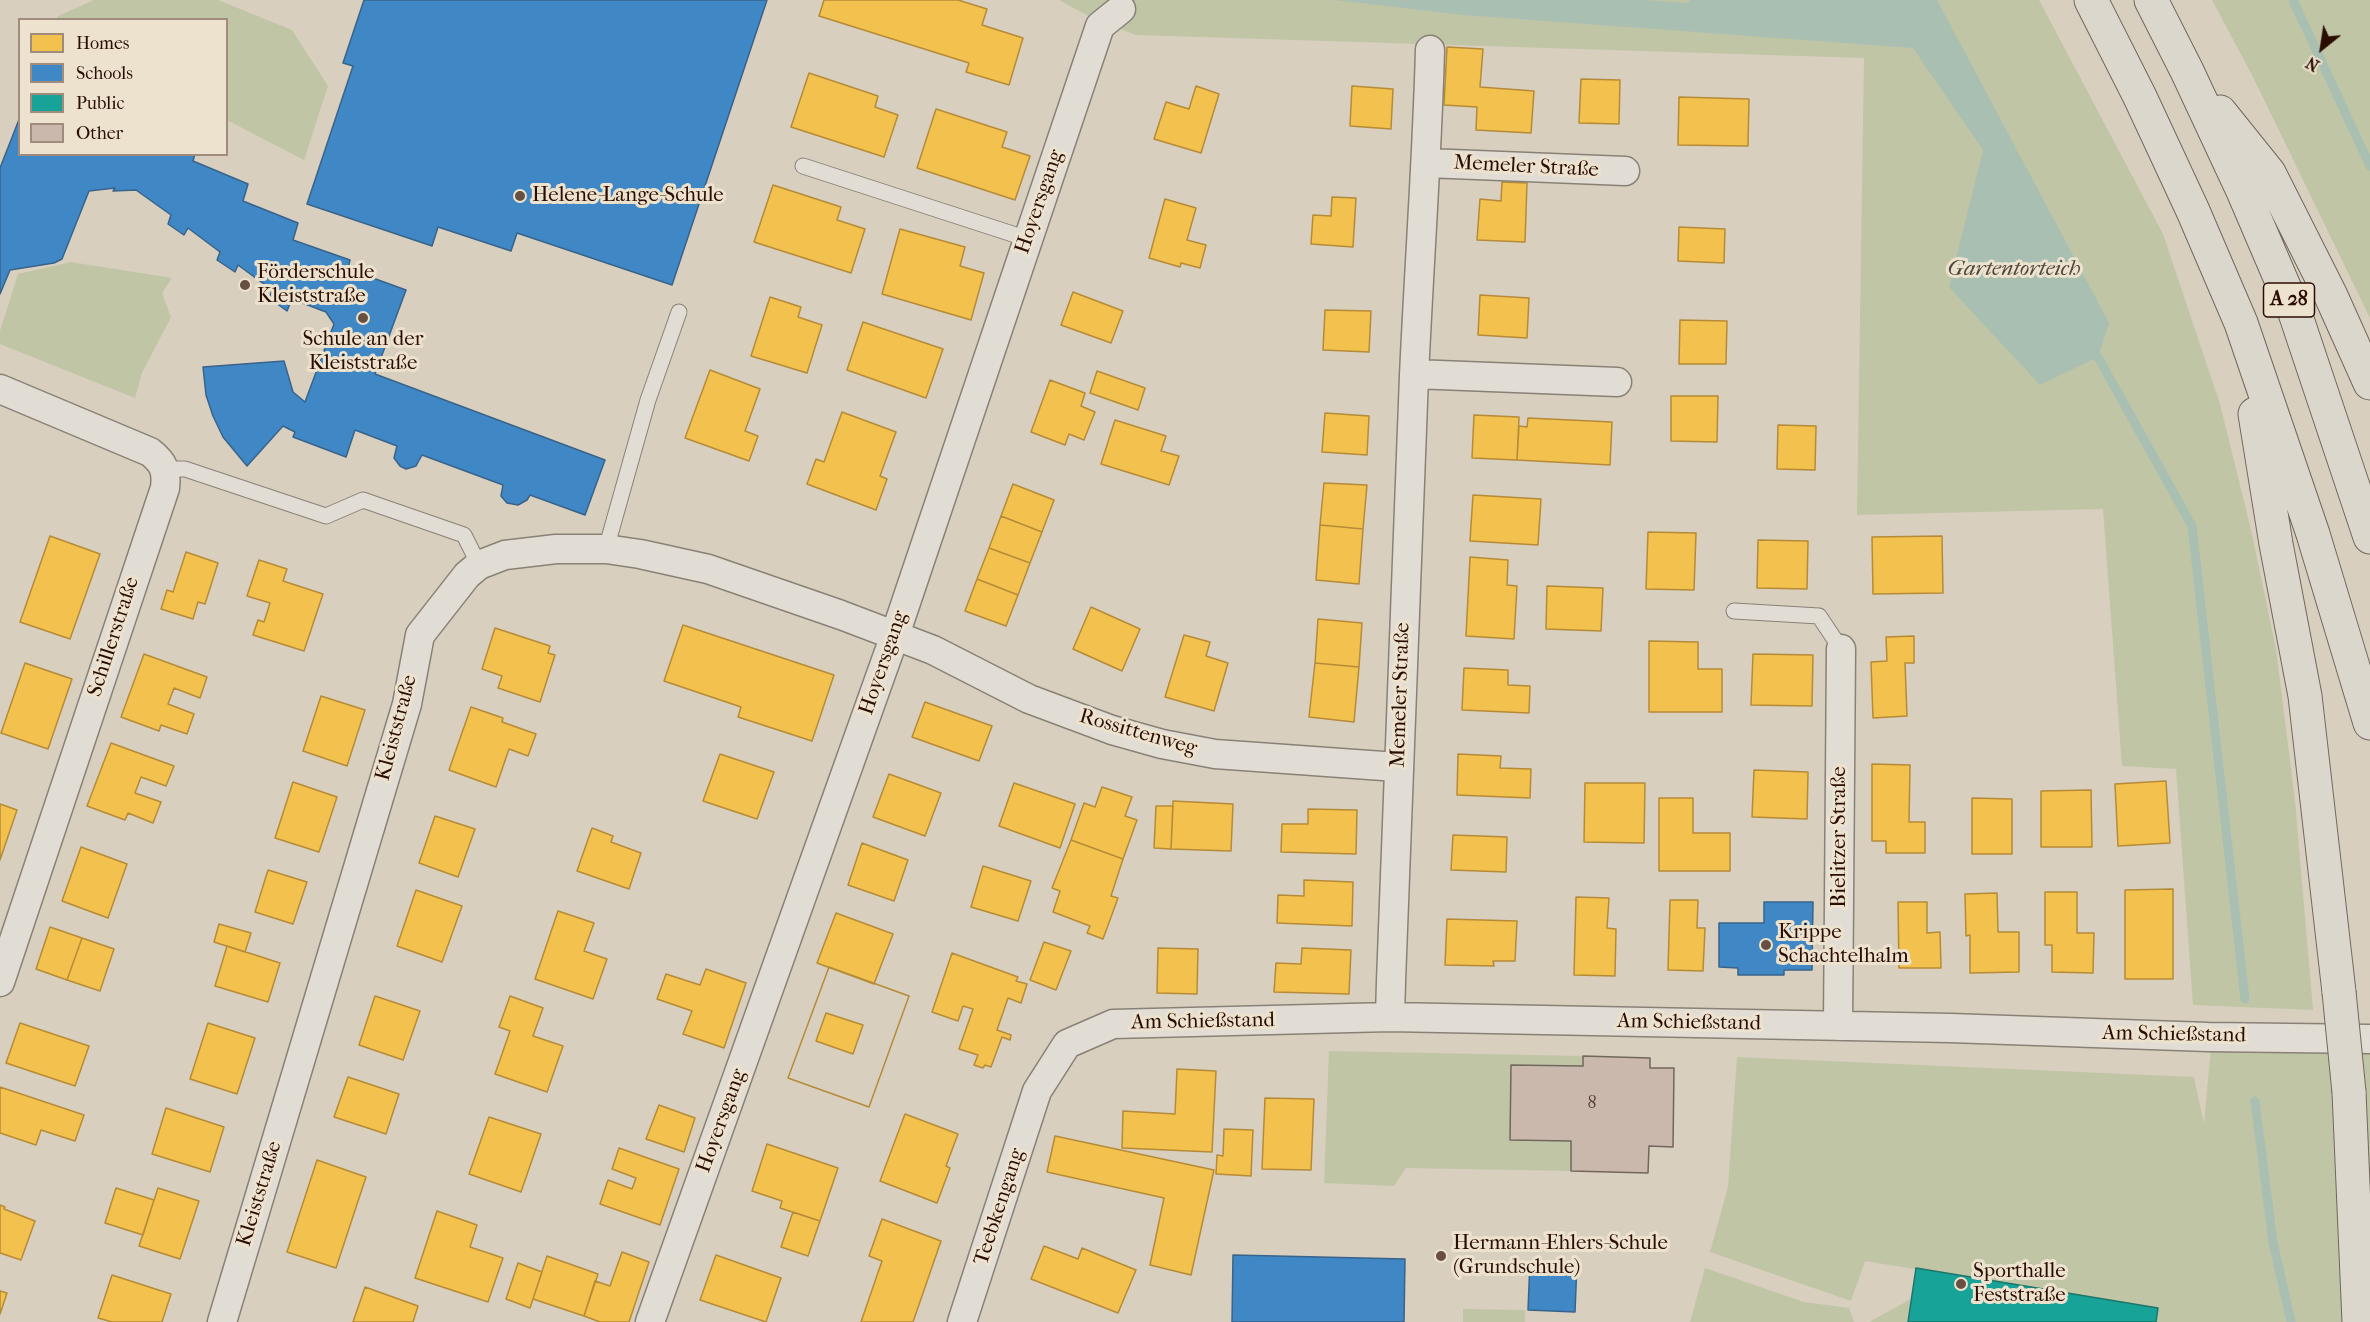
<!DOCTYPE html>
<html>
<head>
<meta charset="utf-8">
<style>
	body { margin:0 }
	#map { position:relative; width:2370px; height:1322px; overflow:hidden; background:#d8cfbe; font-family:"IM FELL French Canon",serif }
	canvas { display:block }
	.legend { position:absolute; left:18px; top:18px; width:210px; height:138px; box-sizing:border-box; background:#ede2ce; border:2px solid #9f8c7c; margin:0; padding:8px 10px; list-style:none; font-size:18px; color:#2a0c00 }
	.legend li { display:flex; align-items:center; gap:12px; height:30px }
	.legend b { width:30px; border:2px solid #9f8c7c }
	.north { position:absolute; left:2292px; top:18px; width:60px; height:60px; -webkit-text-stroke:4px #ede2ce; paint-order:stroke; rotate:210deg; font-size:16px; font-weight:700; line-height:24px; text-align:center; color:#2a0c00 }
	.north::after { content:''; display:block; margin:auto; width:21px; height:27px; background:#2a0c00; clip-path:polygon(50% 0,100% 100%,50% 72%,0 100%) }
</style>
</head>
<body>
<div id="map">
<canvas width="2370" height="1322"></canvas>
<ul class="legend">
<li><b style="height:16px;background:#f2c14e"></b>Homes</li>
<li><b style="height:16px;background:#3f88c5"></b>Schools</li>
<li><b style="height:16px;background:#17a398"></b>Public</li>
<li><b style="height:16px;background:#cab8ac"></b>Other</li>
</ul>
<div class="north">N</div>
</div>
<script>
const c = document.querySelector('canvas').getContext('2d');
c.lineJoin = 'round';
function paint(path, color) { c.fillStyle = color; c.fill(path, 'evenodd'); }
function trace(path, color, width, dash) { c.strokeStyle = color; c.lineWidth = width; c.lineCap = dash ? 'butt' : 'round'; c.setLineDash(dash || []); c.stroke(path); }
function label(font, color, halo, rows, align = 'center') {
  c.font = font + ' "IM FELL French Canon",serif'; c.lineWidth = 6; c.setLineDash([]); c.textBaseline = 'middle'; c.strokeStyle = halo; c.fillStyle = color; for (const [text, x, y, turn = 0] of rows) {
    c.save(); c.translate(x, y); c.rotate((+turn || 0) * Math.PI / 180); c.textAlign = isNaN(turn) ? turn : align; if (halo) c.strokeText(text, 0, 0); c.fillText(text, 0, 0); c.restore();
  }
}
const green = new Path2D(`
	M94 0H218L292 30 328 86 304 160 227 120 226 20 57 19 58 16Z
	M1059 0H2039L2163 234 2220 404 2252 534 2276 649 2295 801 2313 1010 2193 1005 2176 769 2122 766 2103 509 1857 515 1864 58 1136 35 1092 18Z
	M2212 0H2370V318L2253 77Z
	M71 262 172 278 162 293 171 317 142 373 135 398 0 344V331L18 274Z
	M2212 1036 2370 1039V1322H2156L2158 1308 1865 1261 1851 1301 1710 1252 1728 1187 1737 1057 2194 1077 2204 1124Z
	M1329 1051 1583 1056V1066L1511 1065 1510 1140 1571 1141V1171L1406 1168 1394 1186 1324 1183Z
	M1705 1268 1804 1302 1849 1308 1854 1322H1690Z
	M1911 1299 1908 1322H1869Z
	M1463 1309 1525 1310V1322H1463Z`);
const water = new Path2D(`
	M1335 0H1644L1688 3 1690 0H1937L2109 323 2098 357 2040 385 1949 287 1983 150 1913 48 1464 15Z`);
const homes = new Path2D(`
	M824 0H958L987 9 982 25 1023 38 1009 85 966 72 969 63 819 16Z
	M1447 47 1483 49 1480 87 1534 91 1531 133 1476 130 1477 107 1444 105Z
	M809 73 878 96 875 107 898 115 884 157 791 127Z
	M1581 79 1620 80 1619 124 1579 123Z
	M1196 86 1219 94 1201 153 1154 139 1166 102 1189 109Z
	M1352 86 1393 89 1391 129 1350 126Z
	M1679 97 1749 99 1748 146 1678 145Z
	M936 109 1007 132 1002 147 1030 156 1015 200 917 168Z
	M1502 182 1527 183 1525 242 1477 240 1480 199 1501 201Z
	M773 185 841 207 837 220 865 229 851 273 754 242Z
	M1332 197 1356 198 1353 247 1311 244 1313 215 1331 216Z
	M1165 199 1196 208 1187 240 1206 245 1200 268 1181 263 1180 267 1149 258Z
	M1679 227 1725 229 1724 263 1678 261Z
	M900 229 965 247 960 266 984 273 971 320 882 294Z
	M1073 292 1123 311 1111 343 1061 325Z
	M1480 295 1529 298 1527 338 1478 335Z
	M770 297 801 307 798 317 822 325 807 373 751 356Z
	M1325 310 1371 311 1369 352 1323 350Z
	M1680 320 1727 321 1726 364H1679Z
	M863 322 943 349 926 398 847 370Z
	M710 370 760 389 745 431 758 436 749 461 685 438Z
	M1097 371 1145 388 1138 410 1090 393Z
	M1050 380 1085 393 1081 406 1095 412 1084 440 1069 434 1065 445 1031 432Z
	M1671 396H1718L1717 442 1671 441Z
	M842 412 896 432 880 476 887 479 876 510 807 484 816 459 824 462Z
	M1325 413 1369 416 1367 455 1322 452Z
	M1474 415 1519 417 1517 460 1472 458Z
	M1528 418 1612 422 1610 465 1517 460 1519 426 1527 427Z
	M1115 420 1166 436 1161 451 1179 456 1169 485 1101 464Z
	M1778 425 1816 426 1815 470 1777 469Z
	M1324 483 1367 485 1363 529 1320 525Z
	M1013 484 1054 500 1042 532 1001 516Z
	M1473 495 1541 499 1538 545 1470 541Z
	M1001 516 1042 532 1030 563 989 548Z
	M1320 525 1363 529 1359 584 1316 580Z
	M1648 532 1696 533 1694 590 1646 589Z
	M50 536 100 554 70 639 20 622Z
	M1942 536 1943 593 1873 594 1872 537Z
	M1758 540 1808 541 1807 589 1757 588Z
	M989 548 1030 563 1018 595 977 579Z
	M186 552 218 563 205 604 198 602 193 619 161 609 167 590 173 592Z
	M1470 557 1508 560 1507 585 1517 586 1514 639 1466 636Z
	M259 560 287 569 283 581 323 594 304 651 253 635 258 620 264 622 270 603 247 596Z
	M977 579 1018 595 1006 626 965 611Z
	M1547 586 1603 588 1601 631 1546 629Z
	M1091 607 1140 629 1122 671 1073 649Z
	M1318 619 1362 623 1359 667 1315 663Z
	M683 625 834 675 812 741 738 717 741 707 664 681Z
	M495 628 550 646 548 653 555 655 540 702 498 688 502 676 482 669Z
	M1184 635 1210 642 1206 656 1228 663 1214 711 1165 697Z
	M1914 636V663H1905L1907 716 1873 718 1871 662 1887 661 1886 637Z
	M1649 641 1698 642V669H1722V712H1649Z
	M144 654 207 677 200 698 174 688 168 704 194 714 187 734 161 725 159 731 121 717Z
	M1753 654 1813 655 1812 706 1751 705Z
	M25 663 72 679 48 749 1 733Z
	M1315 663 1359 667 1354 722 1309 717Z
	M1464 668 1508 670V685L1530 686 1529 713 1462 710Z
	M321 696 365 710 347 766 303 751Z
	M925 702 992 726 979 761 912 737Z
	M471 707 503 718 502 722 536 734 528 756 509 749 496 787 449 770Z
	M111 743 174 766 166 786 141 777 135 793 161 802 153 823 128 813 125 820 87 806Z
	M720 754 774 772 757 819 703 801Z
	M1458 754 1501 756 1500 768 1531 769 1530 798 1457 795Z
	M1872 764 1910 765 1909 822H1925V853H1886V841H1872Z
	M1754 770 1808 772 1807 819 1752 817Z
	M889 774 941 793 925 836 873 817Z
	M2166 781 2170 843 2118 846 2115 784Z
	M293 782 337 797 319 852 275 838Z
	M1014 783 1075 804 1060 848 999 826Z
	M1585 783H1645L1644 843 1584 842Z
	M1102 787 1132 797 1125 816 1137 820 1123 859 1071 840 1084 803 1095 807Z
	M2091 790 2092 847H2041V791Z
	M1659 798H1693V833H1730V871H1659Z
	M1972 798 2012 799V854H1972Z
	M1173 801 1233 804 1231 851 1171 849Z
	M0 804 17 810 0 860Z
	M1156 806H1173L1171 849 1154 848Z
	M1308 809 1357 810 1356 854 1281 852 1282 824H1308Z
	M435 816 475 829 458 877 419 863Z
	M592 828 613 836 611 842 641 853 629 889 577 871Z
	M1453 835 1507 837 1506 872 1451 870Z
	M1071 840 1123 859 1111 896 1118 898 1103 939 1087 933 1090 926 1053 912 1060 891 1052 888Z
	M862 843 908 860 894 901 848 885Z
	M81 847 127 864 108 918 62 901Z
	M983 866 1031 881 1018 921 971 907Z
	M268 870 307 882 293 924 255 912Z
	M1304 880 1353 882 1352 926 1277 923 1278 895 1304 896Z
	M2173 889V979H2125V890Z
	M416 890 462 906 442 962 397 946Z
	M2045 892H2077V933H2094L2093 973 2052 972V945H2045Z
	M1997 893 1998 932H2019V972L1970 973V935L1966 936 1965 894Z
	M1576 897 1609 898 1607 928 1616 929 1615 976 1574 975Z
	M1670 900H1698L1697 928H1705L1703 971 1668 970Z
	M1898 902H1927V933L1940 932 1941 968H1899Z
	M558 911 594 923 584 951 607 959 593 999 535 979Z
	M836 913 893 934 874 984 817 963Z
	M1447 919 1517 921 1515 961H1493L1494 966 1445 965Z
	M219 924 251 933 245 952 214 942Z
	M50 927 82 938 67 980 36 969Z
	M82 938 114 949 100 991 67 980Z
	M1044 942 1071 951 1056 990 1030 980Z
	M227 946 280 963 268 1002 215 986Z
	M1158 948 1198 949 1197 994 1157 993Z
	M1302 948 1351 950 1349 994 1274 992 1276 963 1301 964Z
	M952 953 1018 977 1016 981 1027 984 1021 1003 1008 998 997 1030 1011 1035 1010 1040 1002 1037 991 1067 985 1065 983 1068 974 1065 978 1055 959 1049 973 1009 963 1006 958 1021 932 1012Z
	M829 967 909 996 869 1107 788 1078ZM826 1013 863 1025 853 1054 816 1041Z
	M829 967 909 996 869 1107 788 1078Z
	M706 969 746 983 724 1048 683 1034 692 1011 657 999 666 974 700 985Z
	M375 996 420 1011 403 1060 359 1045Z
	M510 996 543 1008 533 1036 563 1046 547 1092 495 1074 510 1031 499 1027Z
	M20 1023 89 1046 75 1086 6 1063Z
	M208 1023 255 1038 237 1094 190 1079Z
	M1177 1069 1216 1071 1212 1152 1122 1148 1123 1111 1175 1114Z
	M348 1077 399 1094 386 1134 334 1117Z
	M0 1087 84 1115 75 1141 41 1130 36 1145 0 1133Z
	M1265 1098 1314 1099 1311 1170 1262 1169Z
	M659 1105 695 1118 684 1152 646 1139Z
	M166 1108 224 1127 210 1172 152 1154Z
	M905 1114 958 1134 946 1166 950 1168 937 1203 880 1181Z
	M489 1117 541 1134 521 1192 469 1174Z
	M1224 1129 1253 1130 1251 1176 1216 1174 1217 1155 1223 1156Z
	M1055 1136 1214 1170 1191 1275 1150 1265 1164 1198 1047 1172Z
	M767 1144 838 1168 820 1221 780 1208 782 1201 752 1191Z
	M619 1148 679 1169 660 1225 600 1204 608 1180 632 1189 636 1178 612 1169Z
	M317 1160 366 1177 336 1268 287 1252Z
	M116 1188 154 1200 143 1235 105 1223Z
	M158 1188 199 1201 180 1259 139 1246Z
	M0 1205 5 1207 4 1209 35 1221 21 1260 0 1253Z
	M437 1211 477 1225 470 1247 503 1258 488 1302 415 1278Z
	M793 1212 820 1221 808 1256 781 1247Z
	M882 1219 941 1241 913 1322H861L882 1261 869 1256Z
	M1044 1246 1078 1259 1082 1248 1136 1270 1118 1313 1031 1279Z
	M622 1252 649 1262 629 1322H600L584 1316 595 1281 610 1286Z
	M716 1255 781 1278 766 1322 700 1300Z
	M547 1256 598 1274 584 1316 533 1299Z
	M518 1263 542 1272 530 1308 506 1299Z
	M112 1275 171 1294 162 1322H112L98 1318Z
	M365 1287 418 1306 413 1322H353Z
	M0 1291 7 1293 0 1314Z`);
const schools = new Path2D(`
	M364 0H767L672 285 517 233 511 251 438 227 432 246 307 204 353 66 343 63Z
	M20 117V154H195L193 161 248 184 243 201 298 223 293 240 350 260 348 269 406 290 375 374 605 460 585 515 530 495 527 500 518 505 507 503 501 496 503 485 422 455 416 466 406 469 400 466 394 458 397 446 355 430 346 457 293 437 295 432 283 426 247 466 223 437 213 416 206 395 203 367 284 361 293 392 305 402 334 324 326 312 292 299 287 311 269 298 272 290 238 265 235 272 217 260 220 252 188 228 184 235 168 224 171 215 136 190 113 191 115 188 89 191 62 259 54 263 10 270 0 294V168Z
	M1764 902H1813L1812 970H1784V975H1738V968L1719 967V923H1764Z
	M1233 1255 1405 1259 1404 1322H1232Z
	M1530 1261 1577 1263 1575 1312 1528 1310Z`);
const public = new Path2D(`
	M1916 1268 2158 1308 2156 1322H1908Z`);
const stream = new Path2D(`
	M2293 0 2370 166
	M2098 357 2192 526 2245 999
	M2255 1101 2273 1242 2291 1322`);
const building = new Path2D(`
	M1583 1056 1650 1058V1068H1674L1673 1147 1649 1146 1648 1173 1571 1171V1141L1510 1140 1511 1065 1583 1066Z`);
const service = new Path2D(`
	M803 166 1028 239
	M165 469H185L326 516 363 500 464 535 479 565
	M606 549 648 400 679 312
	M1734 611 1819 616 1841 649`);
const minor = new Path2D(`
	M1427 163 1625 171
	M1414 374 1617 382
	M0 389 150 452C164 463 167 471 165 488L0 982
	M1390 1017C1396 803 1404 589 1414 376 1419 267 1427 159 1430 50
	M1838 1026 1841 649
	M222 1322 407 704 420 635 467 575 479 565 505 555 556 549H606L640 554 708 569 841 615 933 650 1029 699 1112 730 1162 744 1215 754 1397 767
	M650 1322 895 635 1100 26 1121 9
	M962 1322 1037 1091 1067 1044 1113 1024 1390 1017 1950 1028 2208 1037 2370 1039`);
const motorway = new Path2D(`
	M2091 0 2140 97 2193 211 2241 323 2313 534 2370 723
	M2151 0 2187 71 2243 191 2294 310 2370 537
	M2220 112 2269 173 2331 296 2370 383
	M2255 414 2276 544 2305 696 2339 992
	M2349 1092 2359 1322`);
const motorwayBridge = new Path2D(`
	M2339 992 2349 1092`);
const markers = [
	[520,196,6,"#675042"],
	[245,285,6,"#675042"],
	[363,318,6,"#675042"],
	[1766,945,6,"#675042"],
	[1441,1256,6,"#675042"],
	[1961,1284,6,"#675042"]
];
const numberNames = [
	["8",1592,1104]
];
const shields = [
	[2289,300,51]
];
const shieldNames = [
	["A 28",2289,300]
];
const streetNames = [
	["Memeler Straße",1526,167,3],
	["Hoyersgang",1040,202,-71],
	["Schillerstraße",114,637,-72],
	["Hoyersgang",884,663,-71],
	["Memeler Straße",1401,695,-88],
	["Kleiststraße",397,728,-75],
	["Rossittenweg",1138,733,16],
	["Bielitzer Straße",1840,837,-90],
	["Am Schießstand",1203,1022,-1],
	["Am Schießstand",1689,1023,1],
	["Am Schießstand",2174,1035,1],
	["Hoyersgang",722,1121,-70],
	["Kleiststraße",260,1194,-73],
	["Teebkengang",1000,1207,-72]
];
const poiNames = [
	["Helene-Lange-Schule",532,196],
	["Förderschule",257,273],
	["Kleiststraße",257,297],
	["Schule an der",363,340,"center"],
	["Kleiststraße",363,364,"center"],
	["Krippe",1778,933],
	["Schachtelhalm",1778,957],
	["Hermann-Ehlers-Schule",1453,1244],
	["(Grundschule)",1453,1268],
	["Sporthalle",1973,1272],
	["Feststraße",1973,1296]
];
const waterNames = [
	["Gartentorteich",2014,270]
];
paint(green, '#c0c5a6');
paint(water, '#a9bfb2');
paint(homes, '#f2c14e');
trace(homes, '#b68b37', 1.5);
paint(schools, '#3f88c5');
trace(schools, '#39638a', 1.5);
paint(public, '#17a398');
trace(public, '#1d766a', 1.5);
trace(stream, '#a9bfb2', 9);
paint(building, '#cab8ac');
trace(building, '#71675d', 1.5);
trace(service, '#8a8176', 17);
trace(minor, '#8a8176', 31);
trace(motorway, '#71675d', 35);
trace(service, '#e1ddd4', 15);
trace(minor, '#e1ddd4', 28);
trace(motorway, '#dcd7cd', 33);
trace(motorwayBridge, '#71675d', 35, []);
trace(motorwayBridge, '#dcd7cd', 33);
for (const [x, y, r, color] of markers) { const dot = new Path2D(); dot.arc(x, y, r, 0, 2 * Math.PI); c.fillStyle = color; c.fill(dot); trace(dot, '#ede2ce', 2); }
label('18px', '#53382c', null, numberNames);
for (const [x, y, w] of shields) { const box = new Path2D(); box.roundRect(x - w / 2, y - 17, w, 34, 4.5); c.fillStyle = '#ede2ce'; c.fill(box); trace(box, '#2a0c00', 1.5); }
label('bold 20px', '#2a0c00', null, shieldNames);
label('21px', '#2a0c00', '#ede2ce', streetNames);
label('21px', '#2a0c00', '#ede2ce', poiNames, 'left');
label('italic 22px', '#4f483d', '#ede2ce', waterNames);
</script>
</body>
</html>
